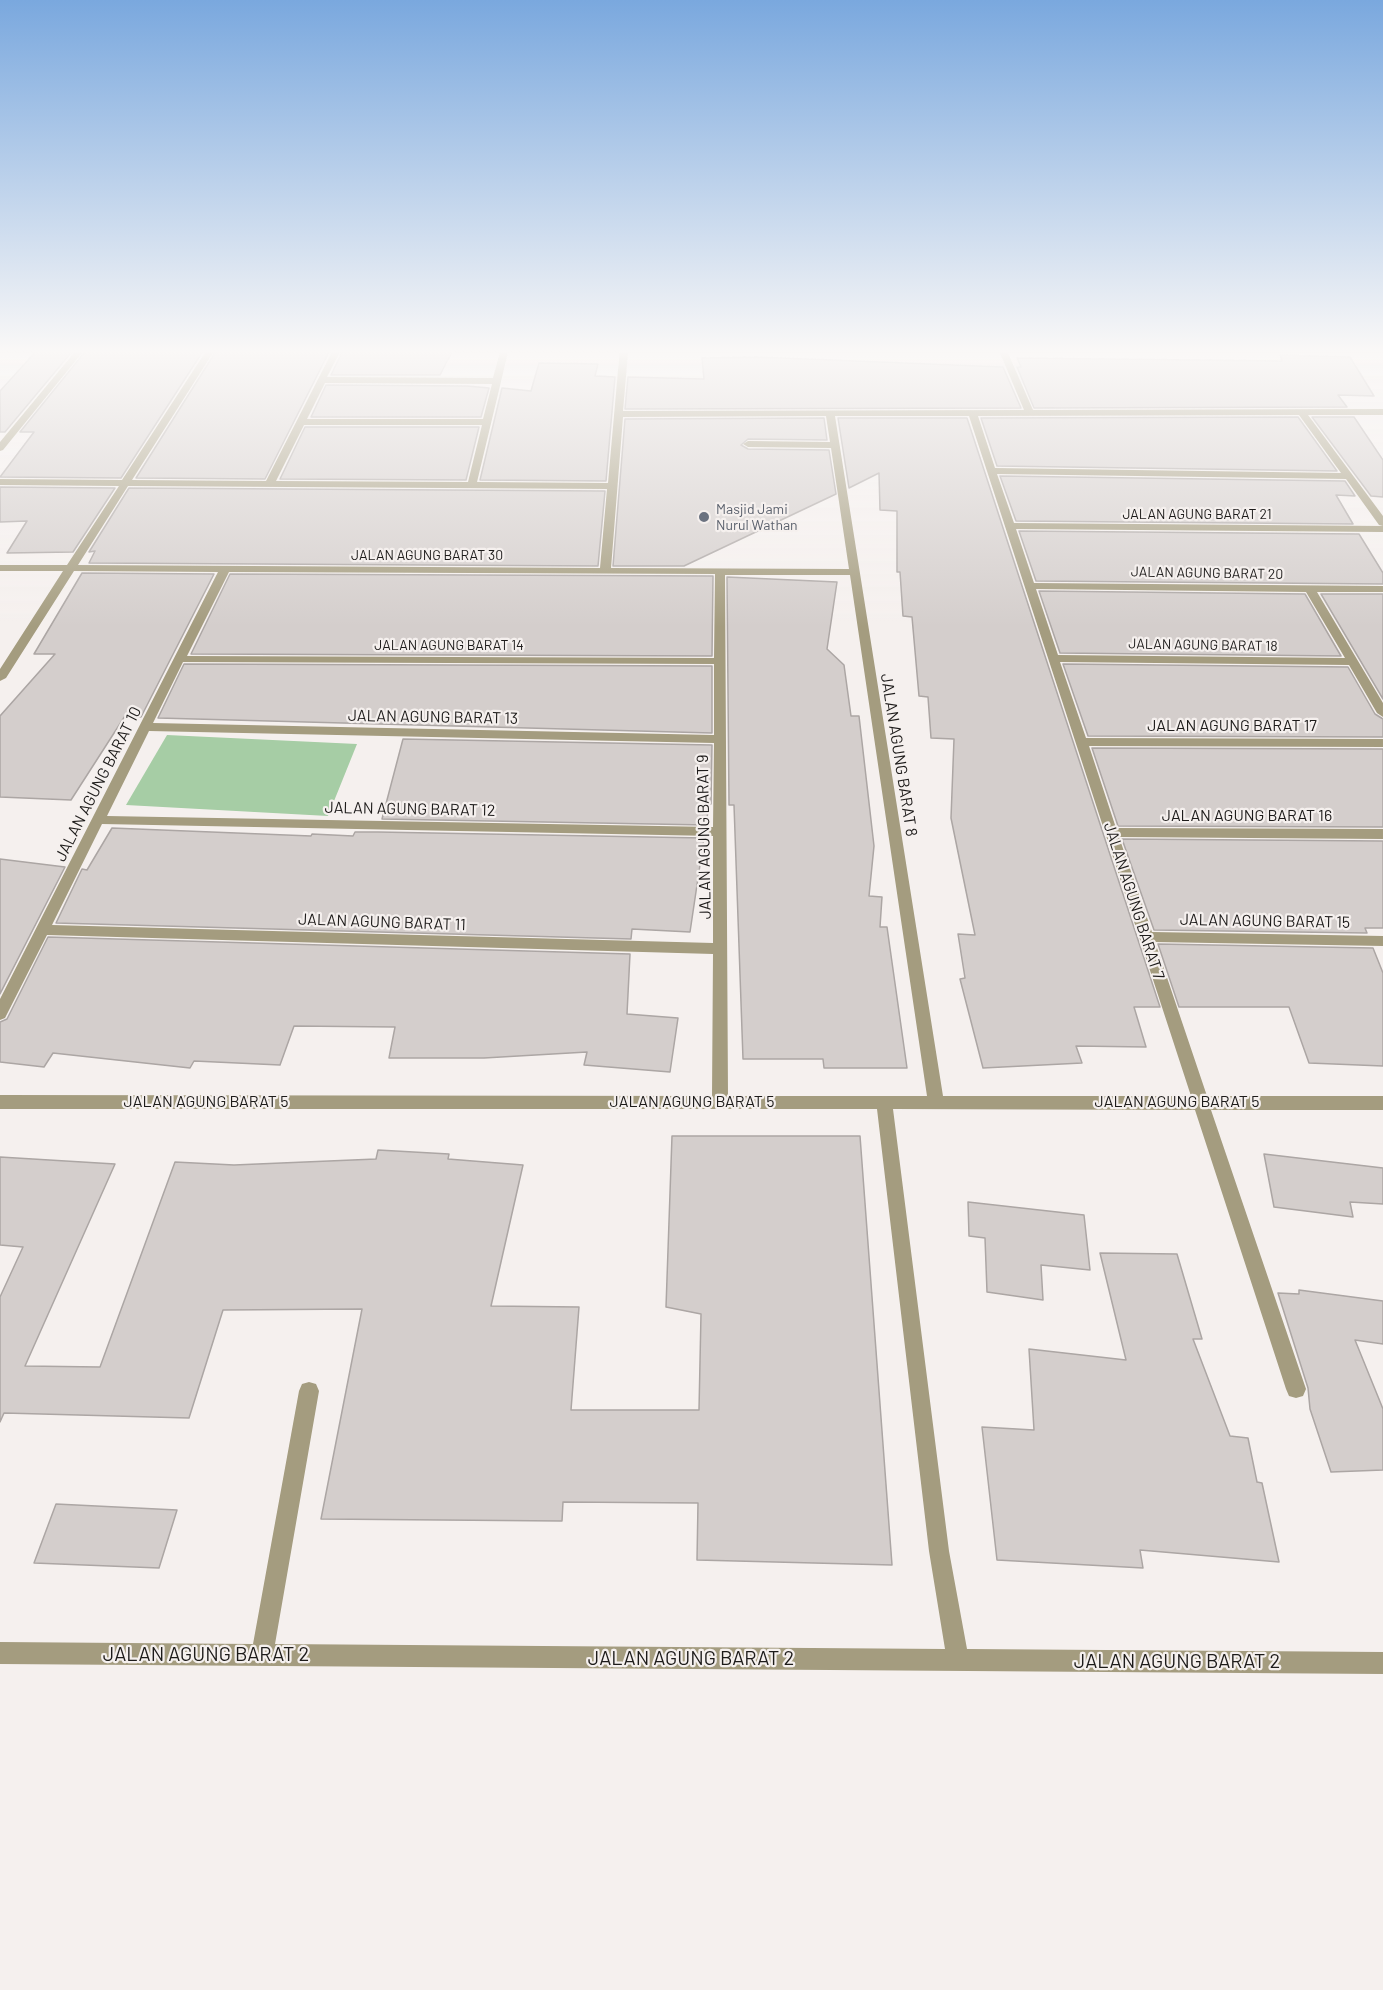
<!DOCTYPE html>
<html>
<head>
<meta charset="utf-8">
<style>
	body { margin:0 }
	canvas { display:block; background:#f5f0ee }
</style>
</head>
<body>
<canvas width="1383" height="1990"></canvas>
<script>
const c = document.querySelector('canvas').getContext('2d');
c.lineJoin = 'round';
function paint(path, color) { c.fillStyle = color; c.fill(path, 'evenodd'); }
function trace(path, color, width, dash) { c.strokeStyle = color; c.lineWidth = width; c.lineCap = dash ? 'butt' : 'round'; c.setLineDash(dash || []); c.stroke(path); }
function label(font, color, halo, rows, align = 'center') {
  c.font = font + ' Barlow,sans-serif'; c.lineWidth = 4.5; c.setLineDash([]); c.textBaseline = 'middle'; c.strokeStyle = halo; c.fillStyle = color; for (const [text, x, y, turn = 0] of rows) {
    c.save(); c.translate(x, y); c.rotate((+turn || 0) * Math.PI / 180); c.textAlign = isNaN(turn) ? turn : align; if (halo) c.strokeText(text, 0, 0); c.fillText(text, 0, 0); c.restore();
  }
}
const green = new Path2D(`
	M167 735 357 744 328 816 126 805Z`);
const building = new Path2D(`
	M39 348H75L5 432H0V391Z
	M88 348H205L121 478 0 477 34 432H20Z
	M218 348H331L265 479 136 478Z
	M344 348H454L440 375H331Z
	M1280 355 1350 357 1374 396 1338 395 1347 407 1034 408 1017 367H1021L1017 358 1282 361Z
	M757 357 1003 367 1021 408 625 409 628 377 704 379 702 358Z
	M539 363 598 364 595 376 615 377 606 481 480 480 502 388 531 391Z
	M326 385 467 386 489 388 481 417H311Z
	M1298 417 1337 471 997 466 981 418Z
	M1312 417H1354L1383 460V497L1371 496Z
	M824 418 827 440 748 439 741 445 748 449 829 450 836 494 684 566H613L625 419Z
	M838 418H967L1160 1007H1134L1146 1047 1076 1046 1082 1063 983 1068 960 979 965 978 958 934 975 935 951 818 954 739 931 738 928 697 919 696 912 617 903 616 900 572H897V511L880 510 879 473 849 488Z
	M305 427H479L466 480 280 479Z
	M1000 476 1345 481 1355 496 1336 495 1353 524 1016 521Z
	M0 487 115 488 73 552 7 553 27 521 0 522Z
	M129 488 605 491 598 566 89 563 95 551 89 552Z
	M1019 531 1359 534 1383 573V584L1036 581Z
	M82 573 214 574 141 717 125 716 71 800 0 797V716L55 654H34Z
	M230 574 713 576 712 656 191 654Z
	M727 577 837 582 827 649 844 665 851 716H859L874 846 869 896 882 897 880 927H887L907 1068H824L823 1059H743L734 805H729Z
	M1039 591 1305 594 1341 656 1060 653Z
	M1321 594H1383V699Z
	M184 664 712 666V733L158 718Z
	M1063 664 1348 667 1375 714 1383 719V737L1088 736Z
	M403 739 712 745 711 804H709L706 825 382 819Z
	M1092 748 1383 749V827L1118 826Z
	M112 828 311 836 312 834 353 836 355 832H378L704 838 690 932 632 929 631 939 56 923 82 869 87 870Z
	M1122 839 1383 841V928H1365L1367 933 1154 930Z
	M0 859 65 867 0 994Z
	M48 937 630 954 627 1014 678 1018 670 1072 584 1065 587 1052 484 1058H389L395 1027 294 1026 280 1065 194 1061 190 1068 53 1053 44 1067 0 1062V1022L7 1019Z
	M1158 944 1373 948 1383 973V1066L1309 1063 1289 1007H1179Z
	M672 1136H860L892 1565 697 1560 698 1503 563 1502 562 1521 321 1519 362 1309 223 1310 189 1418 4 1413 0 1422V1297L23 1247 0 1245V1157L115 1164 25 1366 100 1367 175 1162 234 1165 376 1159 378 1150 449 1154 448 1159 523 1165 491 1306 579 1307 571 1410H699L701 1314 666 1307Z
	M1264 1154 1383 1168V1204L1350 1202 1353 1217 1274 1207Z
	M968 1202 1084 1215 1090 1270 1041 1265 1043 1300 987 1292 985 1238 969 1236Z
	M1100 1253 1177 1254 1202 1339H1193L1230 1436 1248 1438 1257 1482 1262 1483 1279 1562 1140 1550 1143 1568 997 1560 982 1427 1034 1430 1029 1349 1126 1360Z
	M1299 1290 1383 1301V1344L1355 1340 1383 1409V1470L1331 1472 1310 1409 1308 1388 1278 1293 1299 1294Z
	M56 1504 177 1510 159 1568 34 1563Z`);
const minor = new Path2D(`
	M78 348H86L3 450 0 451V442Z
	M208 348H216L132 480 266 481 334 348H342L327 377 493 378 501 348H509L477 482 608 483 620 348 1383 349V353H1008L1033 410 1383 409V415H1308L1383 516V532L1016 529 1034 583 1383 586V592H1317L1383 703V717L1377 713 1349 665 1060 662 1086 738 1383 739V747L1089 746 1116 828 1383 829V839L1119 837 1152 932 1383 936V946L1155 942 1207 1096H1383V1110H1211L1306 1389 1303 1396 1296 1398 1289 1396 1286 1389 1195 1110 893 1109 949 1551 967 1649 1383 1652V1674L0 1664V1642L253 1644 299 1391 302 1384 309 1382 316 1384 319 1391 275 1644 945 1649 929 1551 877 1109H0V1095L712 1096 713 954 47 935 5 1018 0 1020V999L218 572 74 571 6 678 0 681V669L63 571H0V565H67L119 486 0 485V479L122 480ZM628 353H1000L1024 410 623 411ZM325 383 492 384 483 419H307ZM1299 415 1341 473 995 468 978 416ZM826 416 830 442 748 441 743 444 748 447 831 448 849 569 611 568 623 417ZM835 416H969L1191 1096H943ZM304 425H482L468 482 276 481ZM997 474 1346 479 1379 525 1383 526 1014 523ZM128 486 607 489 600 568 78 565ZM229 572 715 574 714 658 187 656ZM725 575H850L927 1096H728ZM1036 589 1306 592 1345 658 1058 655ZM183 662 714 664V735L153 723ZM149 731 714 743 713 827 107 816ZM102 824 713 836V943L52 925Z`);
const markers = [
	[704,517,6,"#6b7280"]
];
const farWorshipnames = [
	["Masjid Jami",716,509],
	["Nurul Wathan",716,525]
];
const farStreetnames = [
	["JALAN AGUNG BARAT 21",1197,514],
	["JALAN AGUNG BARAT 30",427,555],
	["JALAN AGUNG BARAT 20",1207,573,1],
	["JALAN AGUNG BARAT 14",449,645],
	["JALAN AGUNG BARAT 18",1203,645,1]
];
const streetNames = [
	["JALAN AGUNG BARAT 13",433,717,1],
	["JALAN AGUNG BARAT 17",1232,726],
	["JALAN AGUNG BARAT 8",899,755,81],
	["JALAN AGUNG BARAT 10",98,784,-63],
	["JALAN AGUNG BARAT 12",410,809,1],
	["JALAN AGUNG BARAT 16",1247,816],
	["JALAN AGUNG BARAT 9",704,837,-91],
	["JALAN AGUNG BARAT 7",1134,901,72],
	["JALAN AGUNG BARAT 15",1265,921,1],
	["JALAN AGUNG BARAT 11",382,922,2],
	["JALAN AGUNG BARAT 5",206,1102],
	["JALAN AGUNG BARAT 5",692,1102],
	["JALAN AGUNG BARAT 5",1177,1102]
];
const nearStreetnames = [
	["JALAN AGUNG BARAT 2",206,1654],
	["JALAN AGUNG BARAT 2",691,1658],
	["JALAN AGUNG BARAT 2",1177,1661]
];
paint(green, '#a6cda5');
paint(building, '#d4cecc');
trace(building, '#aca6a4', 1.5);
paint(minor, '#a49c7f');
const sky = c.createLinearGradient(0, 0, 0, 627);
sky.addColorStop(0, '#7aa8de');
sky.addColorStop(0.56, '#faf8f7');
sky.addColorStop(1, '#faf8f700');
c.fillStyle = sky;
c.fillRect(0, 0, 1383, 627);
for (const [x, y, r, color] of markers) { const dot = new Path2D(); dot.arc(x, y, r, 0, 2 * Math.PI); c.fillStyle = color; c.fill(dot); trace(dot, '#f5f0ee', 2); }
label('14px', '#5b616d', '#f5f0ee', farWorshipnames, 'left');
label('14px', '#1d1b1a', '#f5f0ee', farStreetnames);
label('16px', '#1d1b1a', '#f5f0ee', streetNames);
label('20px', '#1d1b1a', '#f5f0ee', nearStreetnames);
</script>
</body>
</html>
